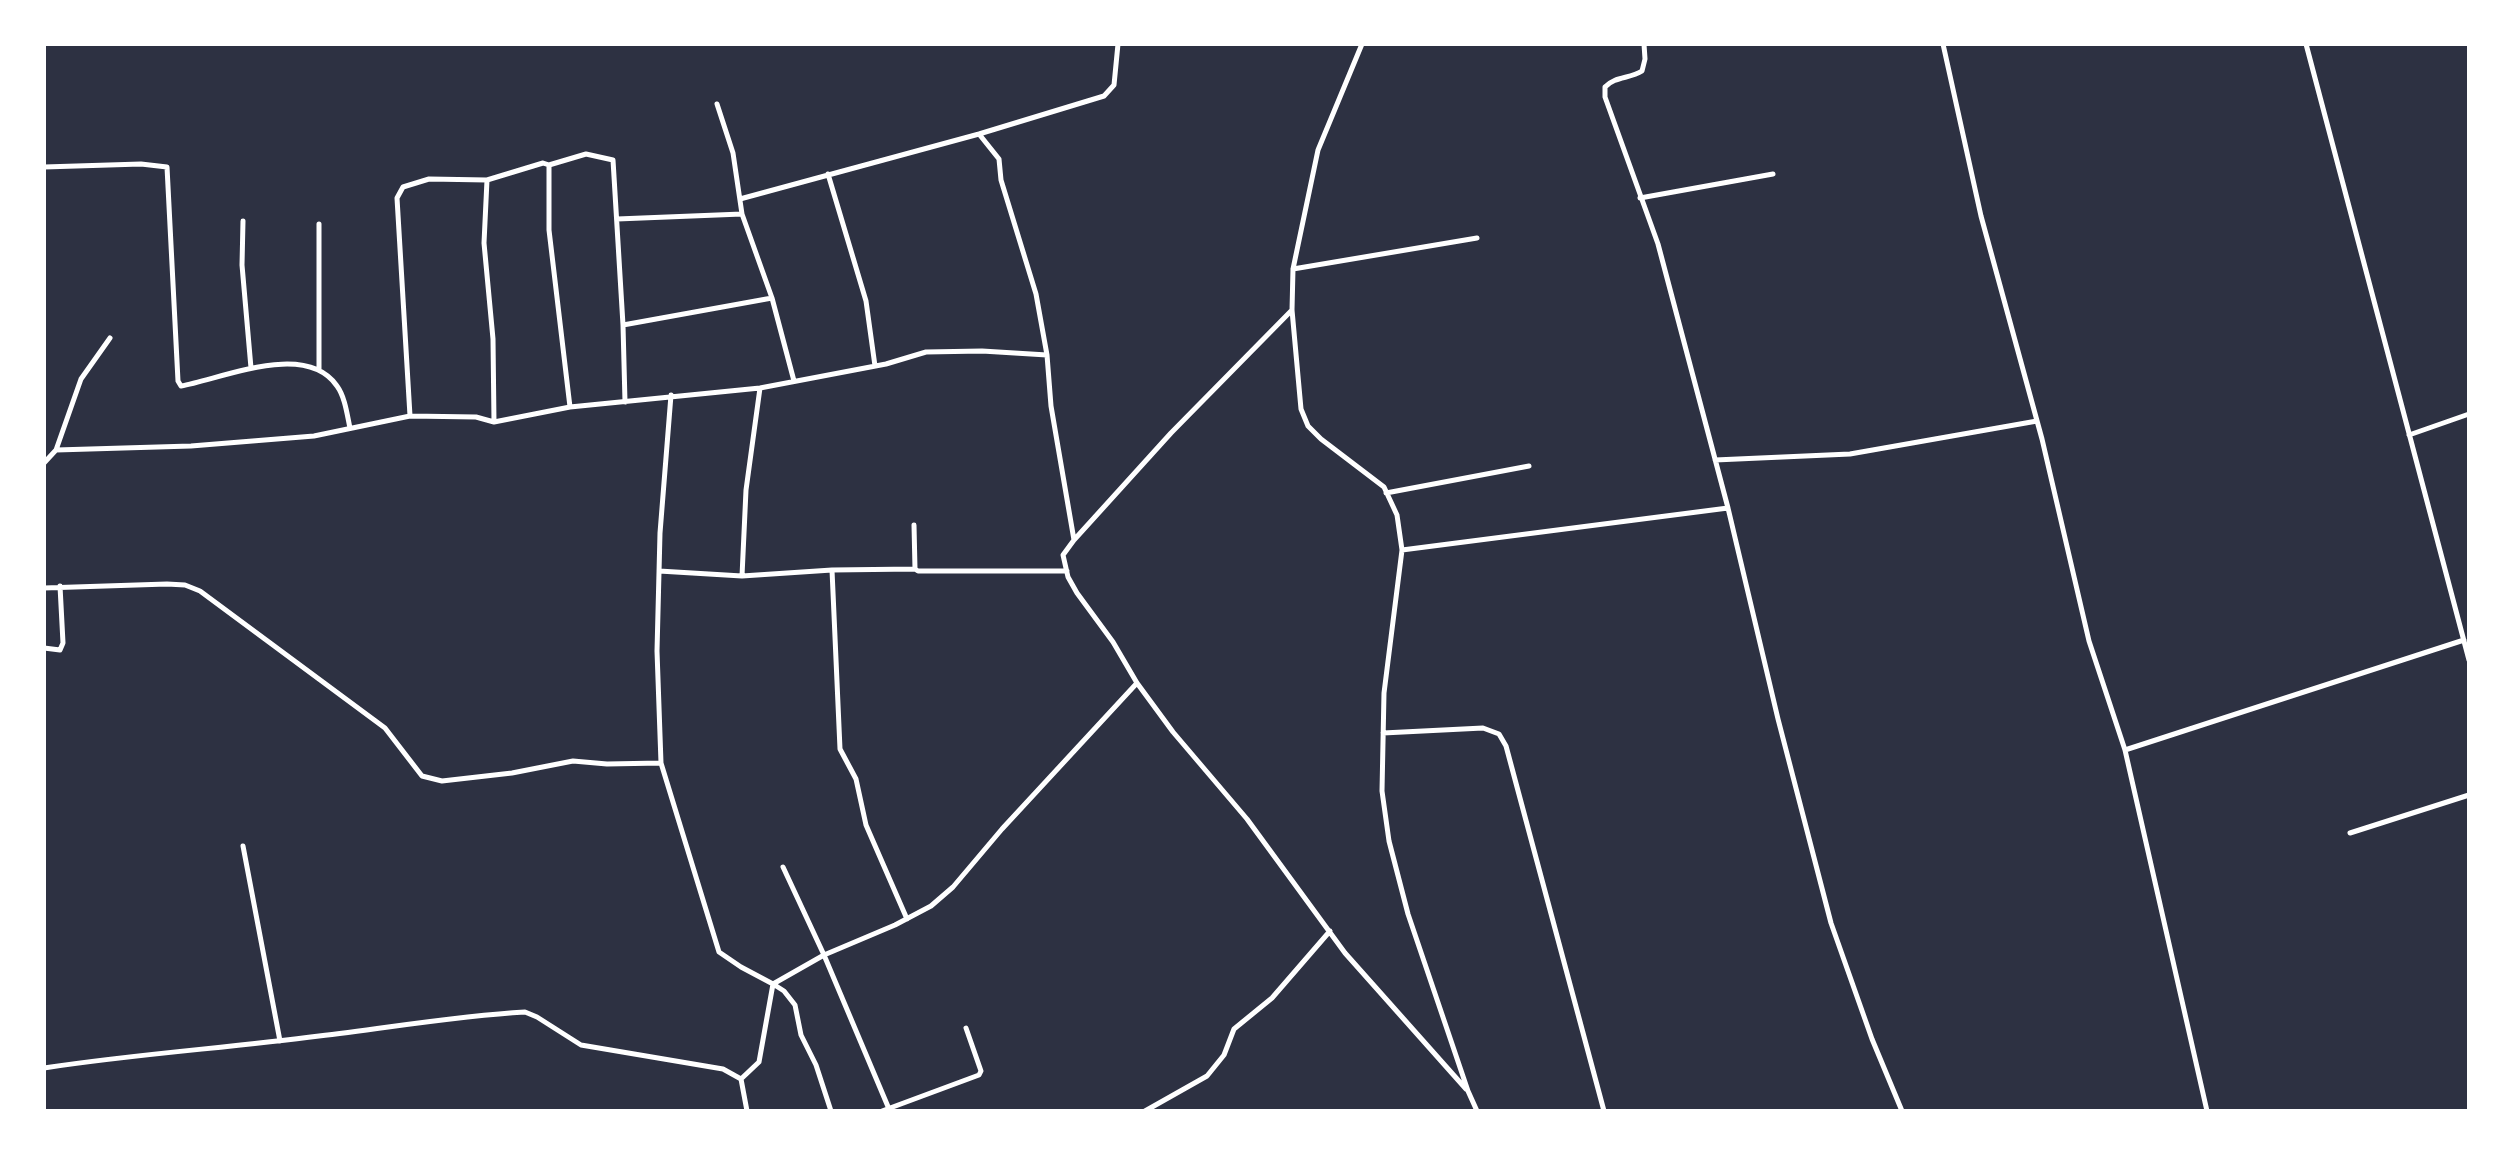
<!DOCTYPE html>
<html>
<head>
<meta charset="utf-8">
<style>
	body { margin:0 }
	#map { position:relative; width:2513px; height:1155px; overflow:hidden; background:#2d3142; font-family:Cabin,sans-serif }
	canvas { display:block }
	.frame { position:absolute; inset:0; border:46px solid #fff; pointer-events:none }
</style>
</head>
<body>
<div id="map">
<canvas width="2513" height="1155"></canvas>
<div class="frame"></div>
</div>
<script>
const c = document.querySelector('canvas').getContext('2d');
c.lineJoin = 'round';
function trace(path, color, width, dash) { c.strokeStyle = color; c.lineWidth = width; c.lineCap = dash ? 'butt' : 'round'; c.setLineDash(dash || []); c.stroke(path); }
const minor = new Path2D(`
	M1362 44 1318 150 1293 269 1292 310 1301 409 1308 426 1321 439 1384 487 1397 515 1402 550 1384 693 1382 791 1389 841 1408 914 1468 1091 1477 1111
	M1644 44 1645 59 1642 71C1630 79 1615 76 1605 87V97L1658 244 1728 508 1778 719 1831 923 1872 1039 1902 1111
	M1943 44 1981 216 2042 439 2089 641 2125 750 2207 1111
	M2306 44 2469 660
	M717 104 733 153 742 214 772 298 794 381
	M979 134 999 159 1001 180 1036 294 1047 355 1051 406 1074 540 1063 555 1068 577 1077 593 1113 642 1137 683 1173 732 1247 819 1345 953 1466 1089
	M549 165V230L570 407
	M44 167 141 164 167 167 178 381 181 386C224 378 306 341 337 386 345 397 347 414 350 428
	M828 174 866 301 875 366
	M487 180 484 243 493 339 494 422
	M1640 198 1773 174
	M740 199 979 134 1104 96 1114 85 1118 44
	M617 219 742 214
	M243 221 242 265 251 368
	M319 224V370
	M1293 269 1477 238
	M623 325 772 298
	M671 395 660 533 657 651 661 763 719 952 741 967 773 984 824 955 895 925 931 906 953 887 1002 829 1137 683
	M410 416 397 198 403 187 429 179 487 180 543 163 549 165 586 154 613 160 623 325 625 402
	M2409 435 2469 414
	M56 450 191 446 314 436 410 416 476 417 494 422 570 407 760 388 886 364 926 352 982 351 1047 355
	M1715 460 1850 454 2037 421
	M44 463 56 450 81 379 110 338
	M1386 493 1529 466
	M914 525 915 569 918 571H1067
	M1074 540 1171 433 1292 310
	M1402 550 1728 508
	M832 570 840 749 856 779 866 825 907 919
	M659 571 742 576 832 570 915 569
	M742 576 746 490 760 388
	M44 588 167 584 185 585 200 591 385 728 422 776 442 781 512 773 573 761 607 764 661 763
	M44 648 60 650 63 643 60 586
	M1383 733 1483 728 1499 734 1506 746 1604 1111
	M2125 750 2464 640
	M2350 833 2469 795
	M243 846 280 1041
	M783 867 824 955 889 1109
	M44 1068C135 1054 227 1048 319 1036 388 1028 455 1016 525 1012L537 1017 581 1045 723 1069 741 1079 747 1111
	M741 1079 759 1062 773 984 784 991 795 1005 801 1035 816 1065 831 1111
	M882 1111 979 1075 981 1071 966 1028
	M1145 1111 1207 1076 1224 1055 1234 1029 1272 998 1330 931`);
trace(minor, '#fff', 5);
</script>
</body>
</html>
